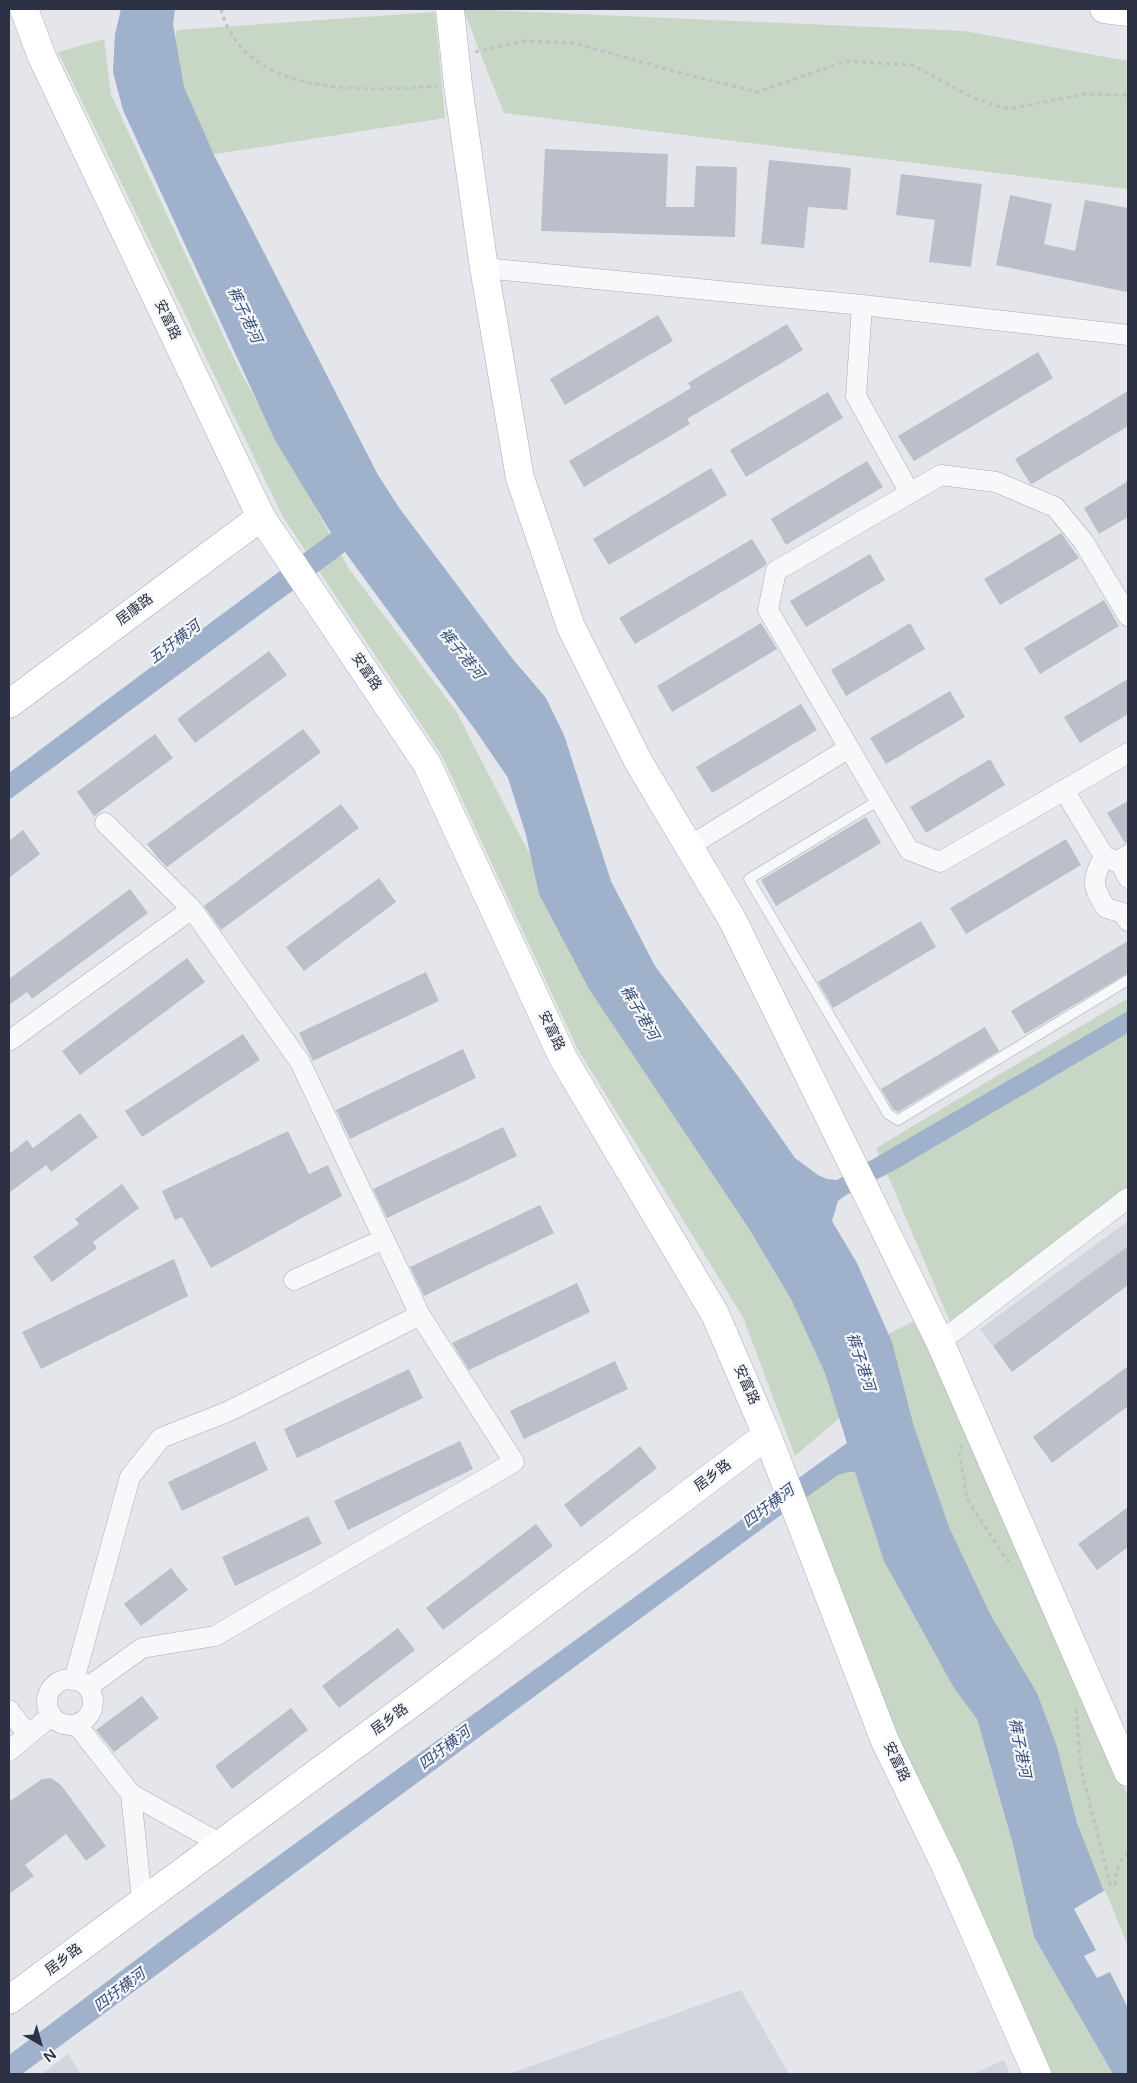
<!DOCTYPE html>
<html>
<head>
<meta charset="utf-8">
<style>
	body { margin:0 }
	#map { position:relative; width:1137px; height:2083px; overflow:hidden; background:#e4e6ec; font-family:"Varela Round",sans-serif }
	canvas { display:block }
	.frame { position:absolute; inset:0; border:10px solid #2c3244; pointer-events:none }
	.north { position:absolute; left:15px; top:2018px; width:50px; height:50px; -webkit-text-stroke:4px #f4f6f9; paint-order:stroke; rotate:142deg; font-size:14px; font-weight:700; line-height:20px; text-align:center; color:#2c3244 }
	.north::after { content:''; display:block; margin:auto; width:18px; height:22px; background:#2c3244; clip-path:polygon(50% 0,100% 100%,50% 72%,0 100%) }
</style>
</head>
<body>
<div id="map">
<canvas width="1137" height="2083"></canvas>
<div class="frame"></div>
<div class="north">N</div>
</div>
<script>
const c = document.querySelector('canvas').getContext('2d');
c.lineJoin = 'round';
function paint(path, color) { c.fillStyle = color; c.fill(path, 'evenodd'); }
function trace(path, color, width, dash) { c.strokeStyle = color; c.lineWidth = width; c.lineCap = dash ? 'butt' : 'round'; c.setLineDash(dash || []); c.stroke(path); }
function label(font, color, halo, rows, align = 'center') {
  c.font = font + ' "Varela Round","Noto Sans SC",sans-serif'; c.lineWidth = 4.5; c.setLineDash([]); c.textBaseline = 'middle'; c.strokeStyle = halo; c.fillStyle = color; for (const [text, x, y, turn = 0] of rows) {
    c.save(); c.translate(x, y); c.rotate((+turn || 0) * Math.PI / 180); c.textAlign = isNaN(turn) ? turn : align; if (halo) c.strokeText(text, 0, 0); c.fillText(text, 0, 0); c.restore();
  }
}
const built = new Path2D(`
	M1128 1221V1246L993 1346 980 1329Z
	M741 1990 789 2074H509Z
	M68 2054 81 2074H42Z
	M1004 2060 1010 2074H973Z`);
const green = new Path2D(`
	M463 9 965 31 1128 61V189L504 113Z
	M435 12 445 118 197 157 169 88 177 30Z
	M104 39 111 95 239 369 349 569 456 711 568 929 771 1229 849 1410 795 1456 743 1317 577 1048 442 756 283 517 58 52Z
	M1128 998V1191L951 1324 876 1148Z
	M919 1319 1128 1797V2008L948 1551 874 1341Z
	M861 1447 977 1719 1013 1846 1034 1937 1113 2074H1050L897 1734 802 1489Z`);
const water = new Path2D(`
	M121 9H175L173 24 184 87 214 155 378 475 400 509 512 658 546 698 564 735 611 881 655 966 740 1079 795 1158 818 1175 827 1179 837 1180 1128 1011V1033L895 1170 846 1195 838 1201 832 1221 857 1263 892 1342 914 1427 949 1527 990 1614 1037 1693 1057 1747 1077 1823 1128 1953V2074H1113L1034 1937 1013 1845 977 1719 954 1688 884 1561 855 1472H848L838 1475 770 1523 22 2074H9V2055L169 1935 847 1443 825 1373 791 1299 748 1227 589 989 539 894 526 835 508 778 476 731 345 552 9 800V773L331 533 275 440 123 110 113 72 115 34Z`);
const pier = new Path2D(`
	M1105 1890 1128 1946V2008L1110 1972 1097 1978 1084 1956 1096 1950 1074 1909Z`);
const building = new Path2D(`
	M545 149 668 154 666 207H694L696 166 737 167 735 237 541 231Z
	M769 160 851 168 847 210 808 207 804 248 761 244Z
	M901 174 982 184 971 267 929 262 935 220 896 215Z
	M1010 195 1052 204 1044 244 1075 251 1085 200 1128 208 1127 292 996 265Z
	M658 315 673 341 565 405 550 379Z
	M787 324 803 350 687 419 690 424 584 487 569 461 691 388 688 383Z
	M1038 352 1053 378 914 461 898 436Z
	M1128 391V426L1032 484 1030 483 1015 459Z
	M828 392 843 418 746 477 730 450Z
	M867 461 883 487 786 545 771 519Z
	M711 468 727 495 609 565 593 539Z
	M1128 481V517L1099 534 1084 508Z
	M1061 533 1079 558 1000 605 984 579Z
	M752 539 767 563 765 566 635 644 619 618Z
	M870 554 885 580 806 627 790 601Z
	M1104 600 1119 626 1040 674 1024 648Z
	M761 623 777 649 672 712 657 686Z
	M910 623 925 649 846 696 831 670Z
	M269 651 287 675 195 743 177 719Z
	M1128 679V714L1080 743 1064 717Z
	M950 691 965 717 886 764 870 738Z
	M801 704 817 730 712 793 696 767Z
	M303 729 321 752 167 867 157 857 147 844Z
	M155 734 173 758 94 816 77 792Z
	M990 759 1005 785 926 833 910 807Z
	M1128 801V842L1125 843 1107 813Z
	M341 804 359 828 221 930 204 906Z
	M866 817 881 843 776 906 761 880Z
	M23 830 40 854 9 878V841Z
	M1066 839 1081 865 966 934 950 908Z
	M379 878 396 902 304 971 286 947Z
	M130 889 148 913 32 999 27 992 9 1005V979Z
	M921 921 936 947 833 1008 818 982Z
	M1128 941V973L1025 1034 1011 1011Z
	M187 958 205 982 80 1075 62 1051Z
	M426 972 439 1001 313 1061 299 1033Z
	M985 1027 999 1051 898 1112 893 1109 881 1089Z
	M243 1034 260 1060 142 1137 125 1111Z
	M463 1049 476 1078 350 1139 336 1110Z
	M80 1113 98 1137 51 1172 46 1165 9 1193V1154L27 1140 33 1148Z
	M503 1127 517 1156 387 1218 373 1189Z
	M288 1131 309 1174 328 1165 342 1196 211 1268 182 1217 175 1220 162 1191Z
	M122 1184 139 1208 93 1242 97 1248 52 1282 33 1257 79 1224 75 1219Z
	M540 1205 554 1233 424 1296 410 1267Z
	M1128 1246V1285L1012 1372 993 1346Z
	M174 1259 188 1296 41 1369 22 1332Z
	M577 1283 590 1312 469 1370 452 1343Z
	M615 1361 628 1389 524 1439 510 1411Z
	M1128 1366V1406L1052 1463 1033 1437Z
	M409 1369 423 1398 297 1458 284 1429Z
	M255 1441 268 1470 182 1511 168 1482Z
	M460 1441 473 1469 348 1530 334 1501Z
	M640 1446 657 1468 581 1527 564 1505Z
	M1128 1507V1547L1097 1570 1078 1544Z
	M308 1516 322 1544 235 1586 222 1557Z
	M536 1524 553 1546 443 1630 426 1608Z
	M171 1568 188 1590 141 1626 124 1604Z
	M398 1628 415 1650 339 1708 322 1686Z
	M142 1696 159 1718 114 1752 96 1730Z
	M291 1708 308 1730 232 1789 215 1766Z
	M51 1778 61 1785 106 1846 86 1861 66 1834 25 1865 34 1876 9 1894V1802L42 1779Z`);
const path = new Path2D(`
	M221 9C245 99 365 91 438 86
	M475 52 525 41 574 43 681 73 757 92 847 61 912 65 976 99 1008 109 1085 94 1128 95
	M962 1445 959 1450 967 1499 1004 1556 1013 1566
	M1076 1709 1081 1769 1111 1887
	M1115 1885C1116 1871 1117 1863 1128 1853`);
const lane = new Path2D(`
	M879 800 749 879 888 1114 898 1120 1128 980
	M1111 859 1128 849`);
const street = new Path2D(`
	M484 268 862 305 1128 335
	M862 305 856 396 910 493
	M1128 616 1083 541 1055 507 996 482 941 475 776 571 768 610 909 850 940 862 1128 753
	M1064 790 1104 856
	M688 847 849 748
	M1128 878 1121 864 1104 856C1092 881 1091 884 1106 908L1123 913 1128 921
	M9 1041 192 909
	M294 1280 384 1239
	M940 1342 1128 1198
	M47 1702a23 23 0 1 1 46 0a23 23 0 1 1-46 0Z
	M74 1680 130 1477 161 1438 227 1412 420 1315
	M88 1687 142 1648 215 1636 514 1462 420 1315 300 1062 192 909 105 823
	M9 1710 28 1735
	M77 1725 131 1794
	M9 1751 51 1716
	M142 1901 131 1794 221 1844`);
const secondary = new Path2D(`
	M24 9 42 57 261 517 427 764 563 1058 715 1314 767 1435 885 1741 946 1867 1037 2074
	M450 9 458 85 484 268 520 478 571 627 638 761 732 919 940 1342 1128 1772
	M9 704 261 517
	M9 2000 420 1697 767 1435`);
const primary = new Path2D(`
	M1104 9 1128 12`);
const streetNames = [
	["安富路",167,320,65],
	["居康路",135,610,-37],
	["安富路",366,672,56],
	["安富路",551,1031,65],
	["安富路",746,1385,66],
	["居乡路",713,1476,-37],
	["居乡路",390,1720,-36],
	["安富路",896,1762,65],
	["居乡路",64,1960,-37]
];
const waterNames = [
	["裤子港河",244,315,65],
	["五圩横河",175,643,-37],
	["裤子港河",461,654,51],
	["裤子港河",639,1013,60],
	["裤子港河",860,1362,72],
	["四圩横河",769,1507,-37],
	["裤子港河",1019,1748,79],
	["四圩横河",445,1749,-37],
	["四圩横河",120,1991,-37]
];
paint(built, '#d2d5de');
paint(green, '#c8d6c5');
paint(water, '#a0b1cb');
paint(pier, '#e4e6ec');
paint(building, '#bbbfc9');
trace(lane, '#a9acb6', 11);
trace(street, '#a9acb6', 21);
trace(secondary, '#a9acb6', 29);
trace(primary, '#a4aab7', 29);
trace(path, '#bec1c7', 3, [4, 4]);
trace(lane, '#f7f8fa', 10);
trace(street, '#f7f8fa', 20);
trace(secondary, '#fff', 28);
trace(primary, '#fff', 28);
label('14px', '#2c3244', '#f4f6f9', streetNames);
label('italic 15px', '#364e78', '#f4f6f9', waterNames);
</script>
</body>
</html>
